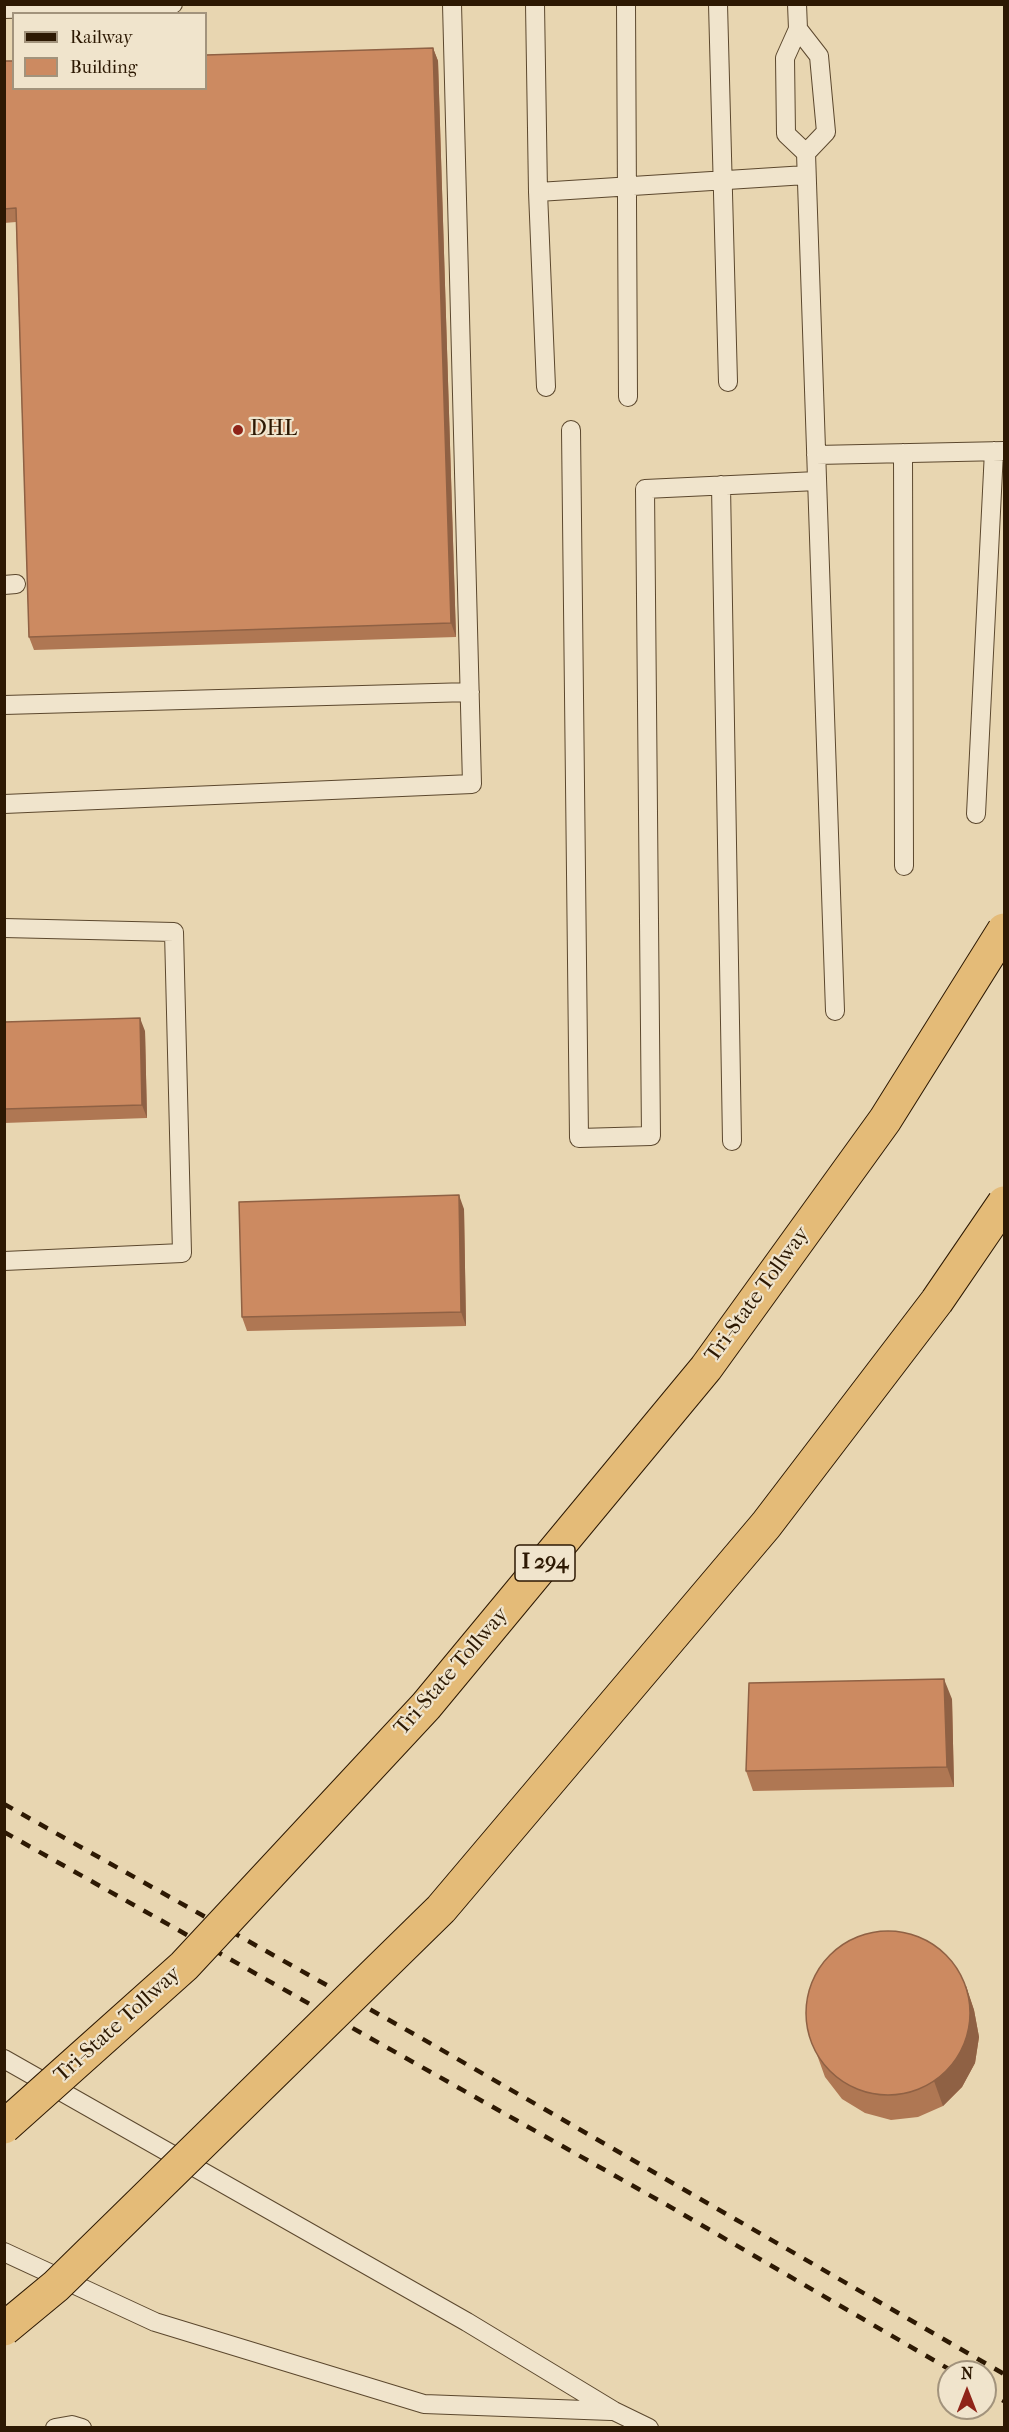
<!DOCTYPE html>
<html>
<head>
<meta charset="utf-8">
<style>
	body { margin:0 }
	#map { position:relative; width:1009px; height:2432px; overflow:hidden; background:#e8d6b1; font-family:"IM FELL French Canon",serif }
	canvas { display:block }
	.frame { position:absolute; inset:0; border:6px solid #2d1903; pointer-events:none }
	.legend { position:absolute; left:12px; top:12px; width:195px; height:78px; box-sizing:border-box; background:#f0e4cc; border:2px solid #a2937c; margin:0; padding:8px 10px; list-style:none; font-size:18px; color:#2d1903 }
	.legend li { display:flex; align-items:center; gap:12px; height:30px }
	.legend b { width:30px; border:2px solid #a2937c }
	.north { position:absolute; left:937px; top:2360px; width:60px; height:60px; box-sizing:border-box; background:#f0e4cc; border:2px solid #a2937c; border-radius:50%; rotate:0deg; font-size:16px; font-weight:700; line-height:24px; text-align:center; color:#2d1903 }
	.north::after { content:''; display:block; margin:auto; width:21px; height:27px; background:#8f2418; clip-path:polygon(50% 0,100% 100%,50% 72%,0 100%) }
</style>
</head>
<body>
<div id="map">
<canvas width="1009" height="2432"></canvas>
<div class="frame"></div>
<ul class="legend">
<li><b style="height:8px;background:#2d1903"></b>Railway</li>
<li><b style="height:16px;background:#cc8a61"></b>Building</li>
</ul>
<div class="north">N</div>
</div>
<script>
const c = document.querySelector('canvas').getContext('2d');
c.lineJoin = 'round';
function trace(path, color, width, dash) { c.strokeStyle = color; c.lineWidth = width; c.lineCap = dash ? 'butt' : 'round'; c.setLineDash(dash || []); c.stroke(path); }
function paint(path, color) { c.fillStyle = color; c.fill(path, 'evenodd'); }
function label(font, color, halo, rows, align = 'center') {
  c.font = font + ' "IM FELL French Canon",serif'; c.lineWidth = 4.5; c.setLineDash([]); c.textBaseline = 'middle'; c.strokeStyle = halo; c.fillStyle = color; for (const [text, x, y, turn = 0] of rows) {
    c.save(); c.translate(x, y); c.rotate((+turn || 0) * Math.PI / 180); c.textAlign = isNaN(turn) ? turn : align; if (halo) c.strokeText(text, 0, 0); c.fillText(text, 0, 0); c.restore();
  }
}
const lane = new Path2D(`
	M535 4 538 192 806 175
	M626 4 628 397
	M718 4 728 382
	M797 4 798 29 785 58 786 134 806 153
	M4 9 173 4
	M798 29 819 56 826 132 806 153 835 1011
	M538 192 546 387
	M571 430 579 1138 651 1136 645 489 817 481
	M903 453 904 866
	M816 455 1004 451
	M721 485 732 1141
	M4 585 16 584
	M4 705 470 692
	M4 804 472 784 452 4
	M976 814 994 451
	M4 928 174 932 182 1253 4 1261
	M4 2059 467 2322 614 2411 649 2428
	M4 2252 155 2322 424 2404 611 2411
	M55 2428 72 2425 82 2428`);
const rail = new Path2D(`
	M4 1804 421 2038 1004 2374
	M4 1832 667 2205 954 2372
	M985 2390 1004 2401`);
const highwayBridge = new Path2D(`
	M4 2127 184 1966 426 1706 706 1368 885 1120 1004 930
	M4 2329 56 2286 441 1909 766 1525 937 1301 1004 1203`);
const wall = new Path2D(`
	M433 48 438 61 456 637 34 650 29 637 16 222 4 223V61Z
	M4 1022 145 1031 147 1118 4 1123Z
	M464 1209 466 1326 247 1331 242 1317Z
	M952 1699 954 1787 753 1791 746 1771Z
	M966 1986 974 2010 979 2037 975 2063 962 2087 943 2106 918 2117 891 2120 865 2113 842 2099 825 2077 807 2027Z`);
const shadedWall = new Path2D(`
	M433 48 438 61 456 637 451 623Z
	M140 1018 145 1031 147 1118 142 1105Z
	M459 1195 464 1209 466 1326 461 1312Z
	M944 1679 952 1699 954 1787 947 1767Z
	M966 1986 974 2010 979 2037 975 2063 962 2087 943 2106 934 2081Z`);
const building = new Path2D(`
	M433 48 451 623 29 637 16 208 4 209V61H14V88H206V55Z
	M140 1018 142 1105 4 1109V1022Z
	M459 1195 461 1312 242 1317 239 1202Z
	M944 1679 947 1767 746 1771 749 1683Z
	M806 2013a82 82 0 1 1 164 0a82 82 0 1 1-164 0Z`);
const markers = [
	[238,430,6,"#8f2418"]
];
const shields = [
	[545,1563,60]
];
const shieldNames = [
	["I 294",545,1563]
];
const poiNames = [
	["DHL",250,430]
];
const streetNames = [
	["Tri-State Tollway",758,1295,-54],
	["Tri-State Tollway",452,1672,-49],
	["Tri-State Tollway",118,2025,-42]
];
trace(lane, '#5c482e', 20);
trace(lane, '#f0e4cc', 18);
trace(rail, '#2d1903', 4.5, [10, 10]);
trace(highwayBridge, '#2d1903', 35, []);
trace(highwayBridge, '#e4bb78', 33);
paint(wall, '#af7753');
paint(shadedWall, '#8f6144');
paint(building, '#cc8a61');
trace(building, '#8f6144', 1.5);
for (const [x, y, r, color] of markers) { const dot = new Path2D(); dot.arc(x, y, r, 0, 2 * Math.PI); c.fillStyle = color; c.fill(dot); trace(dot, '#f0e4cc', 2); }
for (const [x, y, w] of shields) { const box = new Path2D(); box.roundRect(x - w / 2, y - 18, w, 36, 4.5); c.fillStyle = '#f0e4cc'; c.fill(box); trace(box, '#2d1903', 1.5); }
label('bold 21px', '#2d1903', null, shieldNames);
label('22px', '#2d1903', '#f0e4cc', poiNames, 'left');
label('22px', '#2d1903', '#f0e4cc', streetNames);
</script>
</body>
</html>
